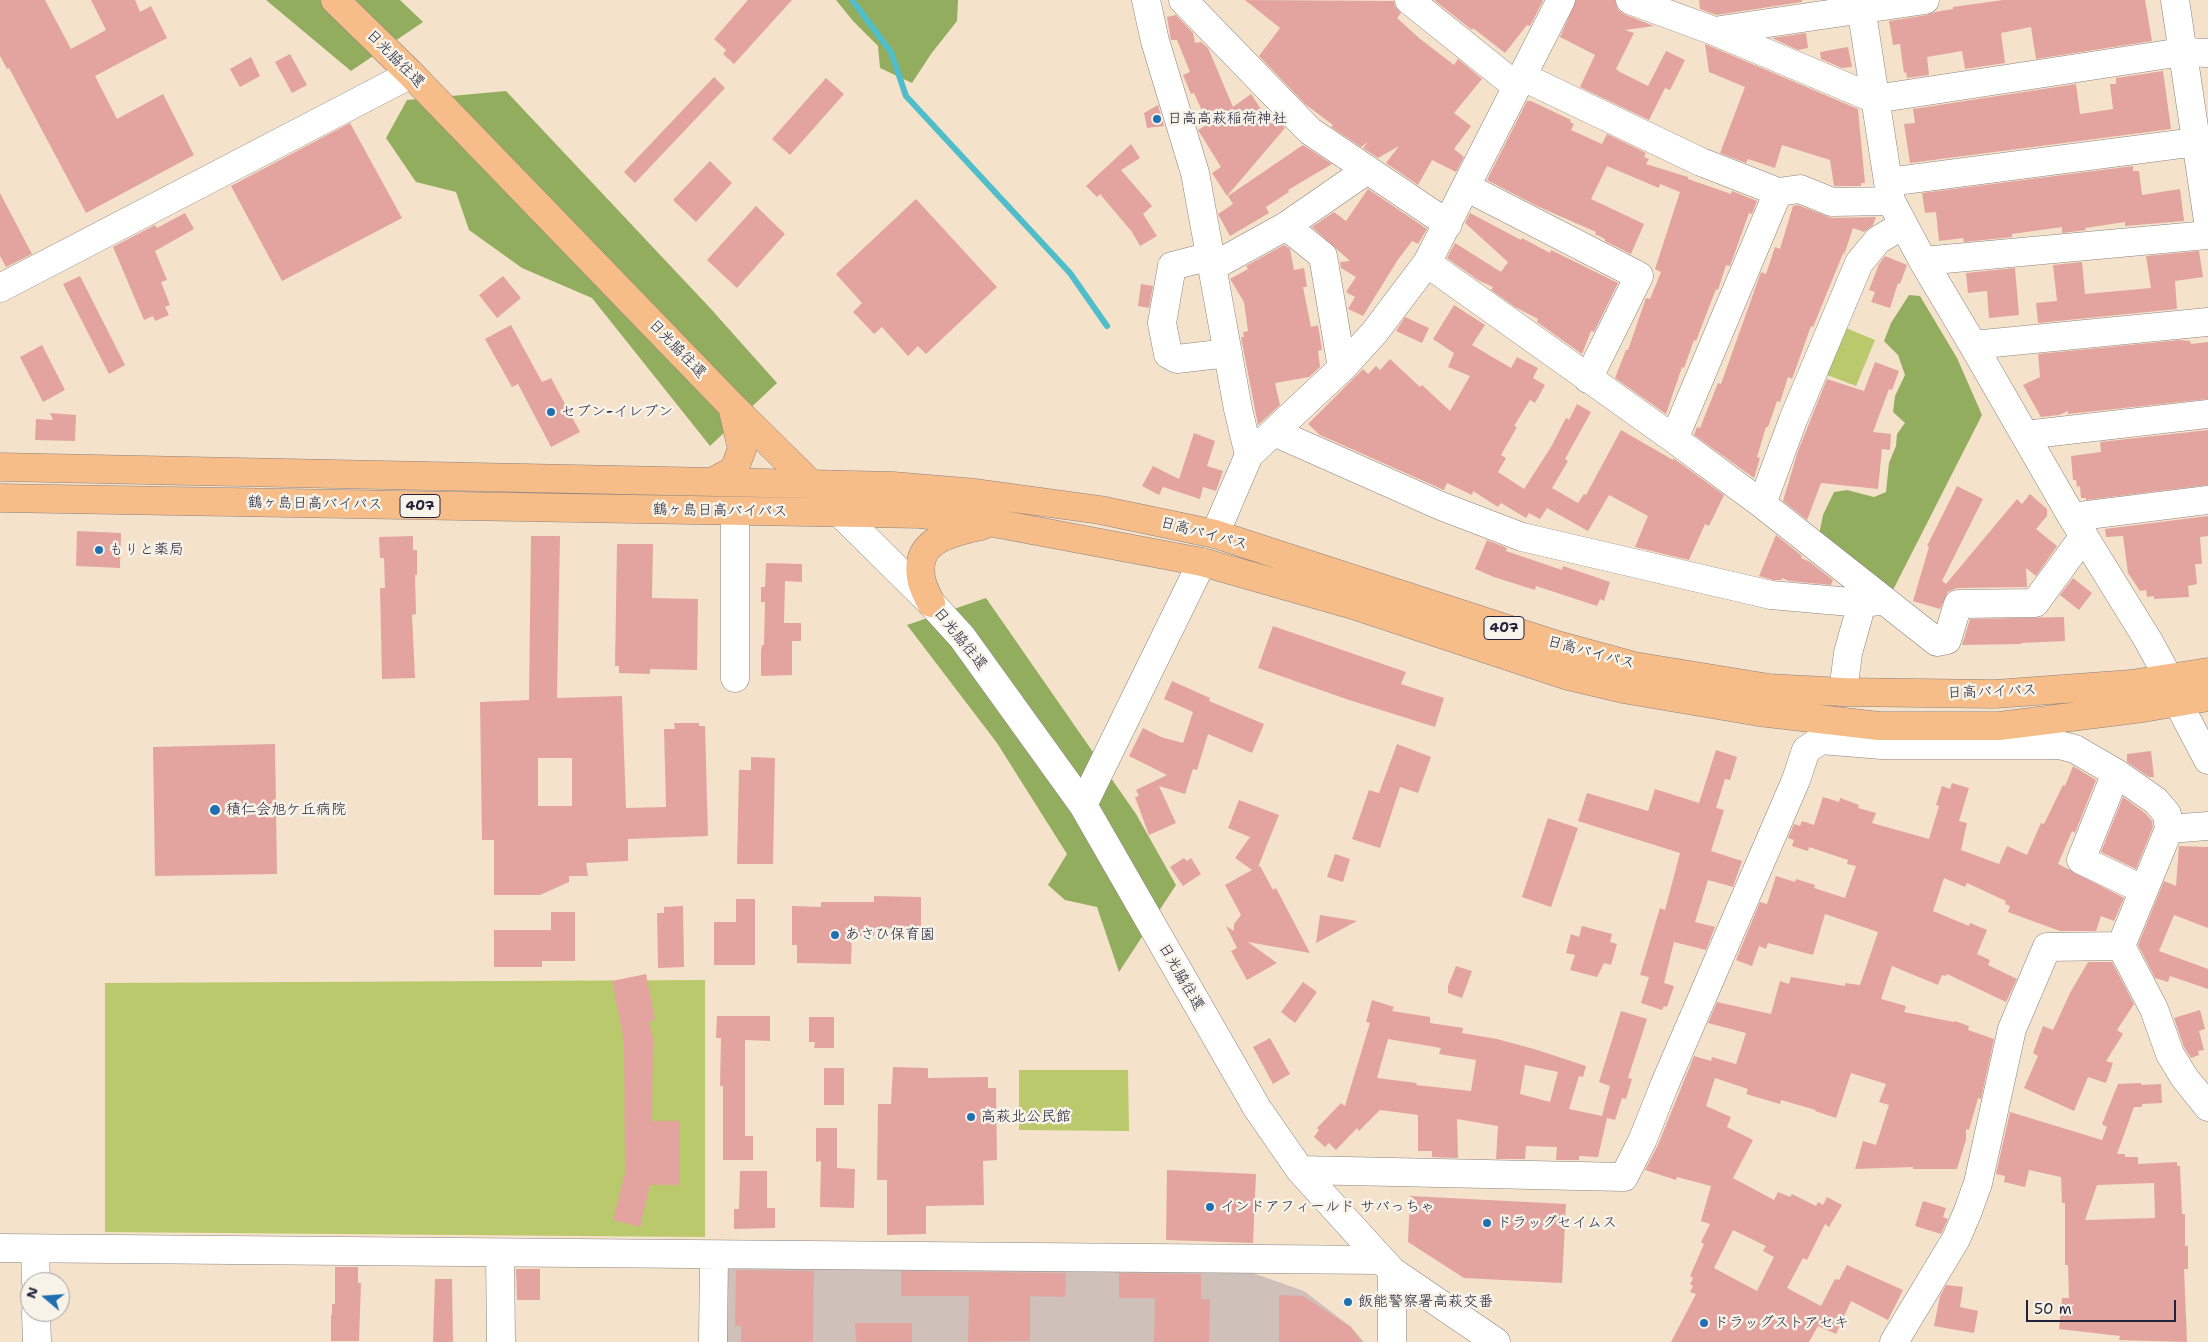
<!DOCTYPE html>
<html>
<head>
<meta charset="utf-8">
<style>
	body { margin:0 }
	#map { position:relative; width:2208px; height:1342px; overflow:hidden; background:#f4e3ca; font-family:"Shantell Sans",sans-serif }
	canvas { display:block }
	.north { position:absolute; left:20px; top:1272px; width:50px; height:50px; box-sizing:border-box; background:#f7f3e8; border:1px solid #a29fa3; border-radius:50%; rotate:288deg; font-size:14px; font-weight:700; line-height:20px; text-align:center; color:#22223b }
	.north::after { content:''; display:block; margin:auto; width:18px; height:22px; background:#1f6fb2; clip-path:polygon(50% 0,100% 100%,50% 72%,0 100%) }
	.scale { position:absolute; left:2026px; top:1300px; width:150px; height:22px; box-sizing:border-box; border:2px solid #22223b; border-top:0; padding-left:6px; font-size:15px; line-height:18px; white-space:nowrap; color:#22223b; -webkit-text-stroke:4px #f7f3e8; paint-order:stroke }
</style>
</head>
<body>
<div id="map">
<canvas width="2208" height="1342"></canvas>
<div class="north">N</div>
<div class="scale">50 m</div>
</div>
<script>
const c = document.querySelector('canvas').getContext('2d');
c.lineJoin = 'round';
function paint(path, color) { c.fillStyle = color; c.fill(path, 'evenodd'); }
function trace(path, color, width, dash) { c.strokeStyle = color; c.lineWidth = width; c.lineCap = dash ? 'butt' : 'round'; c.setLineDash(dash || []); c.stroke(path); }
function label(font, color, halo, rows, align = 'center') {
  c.font = font + ' "Shantell Sans","Klee One",sans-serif'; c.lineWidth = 5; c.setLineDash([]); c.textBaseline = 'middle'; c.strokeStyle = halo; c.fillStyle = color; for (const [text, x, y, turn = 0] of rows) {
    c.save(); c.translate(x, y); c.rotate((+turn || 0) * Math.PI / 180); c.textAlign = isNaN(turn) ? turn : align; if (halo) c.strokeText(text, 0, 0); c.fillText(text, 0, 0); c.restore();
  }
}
const industrial = new Path2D(`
	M730 1267 1244 1270 1304 1291 1351 1327 1364 1342H720V1276Z`);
const green = new Path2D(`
	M1841 326 1875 340 1856 386 1822 373Z
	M705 980V1237L105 1232V983Z
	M1019 1070H1128L1129 1131 1019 1130Z`);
const forest = new Path2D(`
	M266 0H400L423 22 351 71Z
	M836 0H958L957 21 931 54 912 83 880 68 878 46 853 21Z
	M506 91 711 309 777 383 710 446 592 298 522 268 469 230 456 192 416 182 386 138 407 100Z
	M1909 295 1920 296 1957 358 1982 415 1892 592 1819 535 1823 515 1834 492 1847 490 1874 497 1886 492 1889 463 1896 446 1897 434 1905 423 1893 412 1895 396 1905 375 1898 355 1884 341 1891 323Z
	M986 598 1136 814 1176 885 1119 972 1097 907 1065 900 1048 885 1067 854 997 743 907 625Z`);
const stream = new Path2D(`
	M852 0 891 52 906 96 1070 273 1107 326`);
const building = new Path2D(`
	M0 0H45L71 49 106 30 91 0H135L140 12 151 6 167 38 95 76 117 119 163 94 194 155 86 213 9 68 7 69 0 56Z
	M748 0H792L734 64 723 54 726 50 714 39Z
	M1245 0 1394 1 1395 6 1401 13 1397 18 1419 38 1454 65 1458 59 1482 79 1454 113 1471 126 1454 149 1464 157 1456 172 1432 160 1418 185 1386 163 1399 146 1378 158 1363 148 1368 142 1361 147 1331 127 1333 125 1305 104 1259 56 1280 28Z
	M1434 0H1542L1543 1 1530 26 1527 25 1505 53 1473 28 1472 30Z
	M1576 0H1615L1618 10 1624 14 1654 26 1625 30 1634 33 1616 69 1620 72 1648 86 1666 51 1685 60 1670 90 1665 88 1649 120 1580 87 1595 55 1560 37Z
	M1699 0H1802V2L1716 15 1700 9Z
	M2003 0H2145L2152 41 2036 59 2031 27 2001 33 2005 63 1965 69 1962 51 1927 57 1929 75 1907 78 1906 72 1904 73 1900 44 1893 45 1889 21 1927 15 1935 12 1953 9V7Z
	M1176 15 1193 33 1195 43 1201 42 1208 48 1233 107 1251 94 1270 123 1275 117 1285 128 1227 196 1212 173 1221 167 1198 130 1208 124 1194 93 1191 94 1183 75 1190 72 1177 40H1171L1167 17Z
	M1806 33 1808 48 1798 50 1772 38Z
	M1705 44 1858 109 1865 183H1861V186H1834L1830 160 1782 145 1775 168 1748 159 1746 163 1720 153 1745 87 1709 72Z
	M1848 47 1852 67 1842 68 1821 59 1820 52Z
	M290 54 307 85 292 93 275 62Z
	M251 57 260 76 240 87 230 69Z
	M2163 71 2171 129 1910 163 1904 124 1915 123 1913 109 2076 84 2080 114 2113 109 2110 84H2116V78Z
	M714 77 725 88 635 183 624 172Z
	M826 78 844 94 790 155 772 139Z
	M1527 101H1531L1571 120 1570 122 1574 124 1571 130 1602 144 1607 134 1646 153 1644 157 1649 159 1646 164 1688 177V179L1731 194 1732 191 1757 201 1752 214 1749 213 1730 266 1726 265 1718 290 1716 289 1696 341 1694 340 1684 368 1682 367 1666 414 1615 378 1626 350H1628L1646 298 1650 299 1661 272 1655 269 1680 192 1660 184 1659 188 1607 166 1591 199 1644 224 1631 254 1605 241V239L1595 234 1596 232 1537 206 1487 180Z
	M1158 105 1164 126 1147 128 1144 113Z
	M350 123 402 218 282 281 231 186Z
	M1131 144 1140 158 1121 170 1152 206 1143 214 1157 236 1140 246 1132 232 1100 194 1097 197 1086 186Z
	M1303 145 1332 164 1288 190 1289 192 1266 207 1269 213 1230 236 1218 214 1233 204 1228 196Z
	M710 161 732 183 696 222 673 200Z
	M2133 166V171H2139L2142 195 2180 189 2184 221 2125 226V222L2085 228 2086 230 2079 231 2062 233V227L2012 234V237L1964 242 1963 238 1939 241 1936 212 1925 213 1922 193Z
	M1368 189 1427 229 1418 244 1412 241 1397 261 1363 316 1348 309 1355 297 1346 292 1356 277 1341 268 1340 262 1350 261 1312 227 1334 212 1346 221Z
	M0 193 32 254 6 267 0 256Z
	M916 199 997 287 926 354 918 346 908 356 882 327 874 334 853 312 862 303 836 274Z
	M1798 205 1832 218 1876 217 1873 225 1864 232 1853 228 1844 255V251L1813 327 1811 326 1792 379 1788 377 1780 402 1777 401 1768 427H1766L1757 457 1760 458 1754 478 1694 435 1697 427 1700 428 1718 383 1721 384 1761 272 1766 274 1775 247 1780 249 1793 206Z
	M756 206 785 234 737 288 707 260Z
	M185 213 194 229 155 251 167 280 161 282 170 305 165 307 169 315 155 321 153 316 144 320 113 247 155 225 157 228Z
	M1470 213 1521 240 1522 238 1550 253 1551 250 1618 283 1594 332 1591 331 1582 354 1537 322 1538 319 1515 307 1491 290 1493 287 1478 280 1447 258 1455 243 1501 272 1508 262 1465 223Z
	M1284 245 1290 249 1294 270 1304 268 1307 287H1303L1311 327 1318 325 1322 350 1318 351 1320 367 1309 377 1275 383 1280 405 1258 425 1241 337H1244L1243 332 1248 331 1244 302 1230 279 1248 269 1246 266Z
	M2199 251 2203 277 2175 281 2177 309 2038 323 2036 303 2057 301 2053 265 2082 262 2085 294 2151 288 2146 256Z
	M1885 256 1907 265 1900 284 1898 283 1890 308 1871 302 1875 292 1869 290 1879 264Z
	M2015 268 2019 315 1989 318 1987 291 1968 293 1966 273Z
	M80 276 125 365 109 374 63 284Z
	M503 276 521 298 497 318 479 295Z
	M1141 284 1153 286 1149 308 1138 306Z
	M1454 305 1485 325 1472 345 1511 368 1517 357 1538 368 1533 378 1545 385 1535 403 1530 400 1514 426 1517 427 1501 455 1506 458 1498 472 1524 489 1551 447 1566 418 1569 420 1577 404 1591 412 1565 459 1568 461 1552 488 1578 503 1584 494 1586 495 1621 430 1673 460V458L1724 495 1709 526 1705 524 1689 560 1635 547 1648 516 1609 495 1588 531 1547 508 1540 519 1529 513 1526 518 1501 503 1498 507 1473 491 1472 495 1447 483 1444 490 1320 435 1308 424 1363 369 1368 374 1376 366 1380 370 1390 359 1420 387 1422 385 1450 411 1470 376 1448 367 1454 353 1433 339Z
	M1405 317 1429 328 1422 343 1396 331Z
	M511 325 542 382 551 378 580 432 551 447 518 384 512 387 485 339Z
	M2180 340 2190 341 2191 344 2208 342V399L2068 414V411L2059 415 2041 417 2023 385 2040 377 2038 354Z
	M42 345 65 390 43 402 20 357Z
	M1875 362 1899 371 1892 390 1889 389 1873 432 1891 434 1890 450 1882 449 1878 489 1821 483 1807 520 1783 501 1798 451 1827 379 1864 391Z
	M50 413 76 415 75 441 35 440 36 419 53 420Z
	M2208 430V485L2086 500V498H2081L2080 486 2077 487 2076 480H2073L2071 456 2101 452 2100 442Z
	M1194 433 1215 441 1207 466 1223 471 1216 491 1203 487 1200 499 1163 487 1159 495 1142 486 1153 466 1179 479Z
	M1957 486 1983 499 1942 581 1946 584 2017 499 2022 504 2030 494 2047 509V516L2036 529 2057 546 2036 576 2026 568 2027 587 1957 588 1948 592 1940 609 1913 601 1929 547 1927 546Z
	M2208 516V536L2200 537 2202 564H2195L2197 584 2188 586 2189 597 2154 599V596L2147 597 2146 590 2140 591 2128 573 2123 536 2106 537 2105 529Z
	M77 531 121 533 120 568 76 566Z
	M1776 535 1802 556 1801 558 1810 562 1833 580 1831 585 1789 581 1782 578V580H1773L1759 576Z
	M413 536V550H417V575H415L416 614 412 615 415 678 382 679 380 588H385L384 558H380L379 537Z
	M531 536H560L557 698 622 696 626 808 666 807 664 729H675L674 723H699V726H705L708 836 628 839V861L586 863 588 876H569V882L540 895H494V840H482L480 702 529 700ZM538 758H572V806H538Z
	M1487 540 1507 548 1506 551 1562 570 1563 566 1610 582 1604 601 1600 599 1597 606 1536 586 1535 590 1494 577 1475 569Z
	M617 544H653L652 598 698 599 697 670 650 669V674L619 673V666H615Z
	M766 563 802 564V582L785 581 784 623H801V641H792V675L761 676V651L762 645H764L765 602H761V587H765Z
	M2073 578 2092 593 2079 610 2060 595Z
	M2064 617 2065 641 2021 643V644L1962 645 1970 619Z
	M1273 626 1406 672 1401 684 1444 698 1435 727 1346 699 1258 668Z
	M1172 681 1210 698 1209 701 1264 724 1252 753 1208 734 1197 770 1193 769 1185 794 1159 786 1176 823 1149 835 1135 797 1139 796 1136 790 1167 775 1129 756 1143 728 1161 737 1183 743 1193 712 1164 699Z
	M275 744 277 874 155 876 153 747Z
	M1397 744 1431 757 1418 793 1400 787 1380 848 1352 839 1369 790 1379 793Z
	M1716 750 1737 757 1730 780 1725 779 1716 808 1724 810 1711 851 1742 861 1733 887 1708 880 1695 922 1715 927 1706 950 1674 942 1664 983 1674 986 1667 1007 1664 1006 1662 1010 1641 1003 1649 977 1640 975 1660 908 1665 910 1680 853 1578 821 1587 793 1648 811 1655 789 1699 803Z
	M2151 751 2154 777H2149L2127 762V754Z
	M751 757 775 758 773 864H737L739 770H751Z
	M2073 766 2096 780 2075 833 2072 831 2058 864 2124 898 2114 921 2101 916 2096 931H2060L2008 912 2010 906 2005 904 2006 901 1967 883 1965 887 1944 878 1933 911 1969 926 1970 923 1987 930 1977 954 1990 960 1988 965 2017 979 2006 1002 1947 974 1946 976 1942 975 1938 985 1892 966 1881 999 1906 1006 1904 1012 1954 1022 1955 1021 1969 1026 1968 1030 1994 1039 1981 1099 1978 1098 1969 1130 1966 1129V1140L1957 1169H1913V1167L1855 1169 1863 1141 1876 1145 1889 1105 1879 1102 1886 1084 1851 1073 1836 1118 1815 1111 1816 1110 1781 1100 1780 1104 1746 1094 1748 1089 1715 1078 1706 1106 1731 1117 1727 1127 1753 1140 1733 1178 1774 1200 1778 1192 1790 1197 1792 1194 1816 1206 1818 1202 1823 1205 1827 1197 1842 1205 1829 1227 1825 1224 1807 1260 1803 1258 1787 1288 1821 1306 1835 1279 1839 1280 1847 1265 1903 1290 1888 1320 1851 1301 1836 1334 1818 1326 1809 1342H1671L1696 1294 1690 1292 1693 1286 1690 1284 1693 1278 1690 1276 1704 1244 1701 1242 1710 1224 1701 1221 1711 1186 1677 1177 1676 1180 1645 1170 1658 1145 1694 1056 1711 1061 1712 1057 1736 1064 1746 1033 1708 1023 1717 1002 1771 1014 1780 981 1789 984 1791 977 1845 986V983L1860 985 1878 932 1825 914 1813 955 1768 943 1766 949 1759 946 1752 966 1736 960 1760 902 1767 904 1776 876 1795 882 1796 879 1815 885 1814 888 1845 898 1856 866 1847 864 1848 860 1809 847 1808 851 1792 846 1794 840 1788 838 1794 824 1800 826 1802 821 1814 825 1823 797 1839 802 1840 798 1859 805 1858 808 1876 813 1872 823 1929 839 1939 806 1936 805 1942 786 1950 789 1952 783 1969 788 1959 821 1967 823 1961 850 1999 864 2007 846 2027 855 2041 823 2044 824 2063 785 2065 786ZM1733 1230 1766 1246 1763 1251 1774 1257 1757 1291 1714 1268Z
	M2123 797 2145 813 2152 821 2153 827 2136 869 2101 852Z
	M1239 800 1279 815 1258 867 1260 866 1273 890 1276 888 1310 953 1248 942 1277 963 1247 980 1231 951 1237 948 1226 926 1234 931V924L1241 915 1225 885 1252 870 1235 858 1250 837 1228 828Z
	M1548 818 1578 828 1551 907 1522 897Z
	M2179 846 2208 847V928L2174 915 2159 951 2208 969V989L2170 976 2168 982 2155 978 2138 945 2164 881 2176 886Z
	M1335 854 1350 859 1343 882 1327 877Z
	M1184 858 1187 861 1191 858 1201 874 1183 886 1170 867Z
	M874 896 921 897V929L875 928 874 936H852L851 964 797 963V945H792V906L821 907V902H874Z
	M736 899H755V965H714V922H736Z
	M683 906 684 967 658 968 657 913H664V907Z
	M551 912H575V961H542V967H494V930H551Z
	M1320 915 1357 921 1316 943Z
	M1582 926 1612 934 1610 942 1617 944 1611 965 1604 963 1597 977 1570 970 1575 955 1566 953 1571 934 1579 937Z
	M2088 962H2112L2134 1004 2117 1030 2123 1034 2106 1061 2113 1063 2106 1083 2088 1077 2074 1111 2024 1088 2038 1056 2033 1053 2043 1026 2053 1030 2070 993Z
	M1456 966 1472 971 1462 998 1448 993V986Z
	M646 974 655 1020 649 1021 653 1037 652 1121H680V1185H650L640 1227 613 1220 625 1173 624 1041 612 981Z
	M1303 982 1317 992 1295 1023 1281 1012Z
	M1372 1000 1394 1007 1392 1011 1430 1017V1023L1463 1028 1462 1033 1497 1039 1534 1049 1586 1066 1583 1077 1579 1076 1569 1109 1602 1116 1610 1086 1599 1082 1621 1011 1647 1019 1628 1078 1632 1079 1626 1099 1622 1098 1615 1120 1607 1118 1598 1157 1579 1156V1160H1556L1557 1147 1526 1146 1525 1159H1496L1498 1126 1457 1119 1458 1158 1432 1157V1151H1418V1115L1380 1110 1359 1131 1357 1128 1336 1150 1329 1143 1325 1147 1314 1137 1319 1130 1317 1128 1341 1103 1345 1106 1370 1023 1366 1022ZM1388 1039 1441 1048 1439 1054 1476 1060 1471 1091 1416 1085 1417 1083 1377 1078ZM1525 1065 1558 1072 1550 1102 1520 1094Z
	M2200 1010 2205 1029 2199 1031 2204 1050 2198 1051 2199 1055 2191 1058 2184 1047 2174 1018Z
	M717 1016H770V1041L745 1040V1136H753V1160H723V1086H720L721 1038H716Z
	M809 1017H834V1048H814L815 1042H809Z
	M1270 1038 1290 1074 1273 1084 1253 1047Z
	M893 1067 928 1068V1078L988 1077V1088H996L997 1160 983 1161 984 1205 926 1206V1234L887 1235V1180H877L878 1104H891Z
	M824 1068H844V1105H824Z
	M2141 1083V1085L2161 1084 2162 1103 2142 1104V1107H2134L2117 1154H2125V1157H2138V1164L2177 1162V1166H2180L2182 1214H2185V1246H2188V1269H2184L2187 1342 2119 1340 2120 1336 2059 1329 2062 1298H2069L2068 1265H2065V1203H2062L2061 1177 2029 1170 2025 1187 2004 1182 2005 1176 1996 1174 2010 1112 2102 1140 2107 1127 2102 1124 2118 1084ZM2154 1183 2155 1218 2085 1220 2097 1185Z
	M816 1128H837V1168L855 1169 854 1208 820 1207 821 1161 816 1162Z
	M1167 1170 1256 1174 1253 1243 1166 1240Z
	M740 1171H767V1208H775V1228L734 1229V1209H739Z
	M1410 1196 1566 1204 1562 1283 1464 1278 1408 1242Z
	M1923 1201 1946 1208 1943 1217 1948 1219 1941 1234 1915 1226Z
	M335 1267H358V1283H361L359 1341H331V1315H332V1304H335Z
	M516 1269H540V1300H517Z
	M736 1270 814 1271 813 1342H741V1326H735Z
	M901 1271 1066 1273 1065 1297 1030 1296V1341L968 1342 969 1296H901Z
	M1119 1273 1201 1274V1299H1210L1209 1342H1154L1155 1298H1119Z
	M435 1279H452L453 1342H433Z
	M1946 1285 1963 1287 1960 1307 1978 1311 1974 1333 1934 1326 1940 1296Z
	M1279 1295 1303 1296 1351 1327 1362 1342H1279Z
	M855 1323H912V1342H858L856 1340Z`);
const minor = new Path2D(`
	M1146 0 1155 41 1195 173 1238 409 1249 455 1215 534
	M1183 0 1310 131 1448 224
	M1409 0 1516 86
	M1630 0 1714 31 1875 99 2182 52 2208 53
	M1860 0 1891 201 1923 261 1973 345 2072 517 2148 640 2168 677 2178 703 2208 760
	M2175 0 2208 221
	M1714 31 1925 0
	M1521 76 1701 162 1778 192 1800 189 1832 202 1891 201
	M1888 182 2196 142H2208
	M1466 187 1639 276 1588 379
	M1286 226 1323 256 1342 368
	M1211 256 1172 266 1162 323 1168 354 1177 359 1228 353
	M1923 261 2208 235
	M1427 263 1674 439 1762 504 1937 642 1947 640 1958 604 2035 603 2084 536
	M1212 267 1286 226 1367 170
	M0 288 411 74
	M1973 345 2208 322
	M1274 432 1441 506 1522 537 1771 595 1862 603
	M2025 435 2208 414
	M1674 439 1778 192
	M1249 455 1342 368 1374 333 1427 263 1561 0
	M1762 504 1793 420 1859 263 1878 240 1903 225
	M735 511V678
	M840 513 931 603 962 637 1083 805 1257 1108 1300 1170 1392 1271 1496 1342
	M2072 517 2208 500
	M1843 692 1848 653 1862 603 1879 601
	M2116 773 2081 860 2144 890
	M1083 805 1202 562
	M2121 946 2154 1009 2170 1054 2184 1077 2208 1107
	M1300 1170 1624 1177 1643 1139 1664 1086 1796 780 1806 750 1821 740 1882 745H2059L2075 749 2116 773 2156 801 2167 814 2169 829 2208 826
	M0 1248 1381 1260
	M35 1249 36 1282
	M500 1253 501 1342
	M36 1312 37 1342
	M713 1342 714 1255
	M1392 1342V1271
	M1894 1342 1956 1239 1968 1211 1978 1183 2012 1029 2047 947 2121 946 2169 829`);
const highway = new Path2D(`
	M335 0 411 74 732 406 818 491
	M0 467 811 484 893 486 976 493 1100 510 1215 534 1557 645 1634 666 1769 688 1843 692 1995 694 2131 684 2208 672
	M714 481 734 470 742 449 732 406
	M0 498 920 514 994 523 1202 562 1353 605 1568 676 1623 689 1759 712 1879 726H1999L2143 708 2208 697
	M931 603C928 597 924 589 922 582 912 540 950 533 981 526`);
const markers = [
	[1157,119,5,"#1f6fb2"],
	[551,412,5,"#1f6fb2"],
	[99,550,5,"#1f6fb2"],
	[215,810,6,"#1f6fb2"],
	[835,935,5,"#1f6fb2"],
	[971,1117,5,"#1f6fb2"],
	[1210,1207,5,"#1f6fb2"],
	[1487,1223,5,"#1f6fb2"],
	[1348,1302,5,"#1f6fb2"],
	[1704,1323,5,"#1f6fb2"]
];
const shields = [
	[420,506,40],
	[1504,628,40]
];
const shieldNames = [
	["407",420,506],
	["407",1504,628]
];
const streetNames = [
	["日光脇往還",395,59,45],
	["日光脇往還",677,349,46],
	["鶴ヶ島日高バイパス",315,504,1],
	["鶴ヶ島日高バイパス",720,511,1],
	["日高バイパス",1204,534,15],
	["日光脇往還",960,639,51],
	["日高バイパス",1591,653,15],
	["日高バイパス",1992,692,-2],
	["日光脇往還",1181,977,60]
];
const poiNames = [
	["日高高萩稲荷神社",1167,119],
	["セブン-イレブン",561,412],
	["もりと薬局",109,550],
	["積仁会旭ケ丘病院",226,810],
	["あさひ保育園",845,935],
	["高萩北公民館",981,1117],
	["インドアフィールド サバっちゃ",1220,1207],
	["ドラッグセイムス",1497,1223],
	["飯能警察署高萩交番",1358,1302],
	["ドラッグストアセキ",1714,1323]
];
paint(industrial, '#cfc0ba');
paint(green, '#bac96b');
paint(forest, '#93ad5f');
trace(stream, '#50bdca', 6);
paint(building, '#e3a49f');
trace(minor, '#8b8282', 29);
trace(highway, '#8b8282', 29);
trace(minor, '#fff', 28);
trace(highway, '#f7bd88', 28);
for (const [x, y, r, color] of markers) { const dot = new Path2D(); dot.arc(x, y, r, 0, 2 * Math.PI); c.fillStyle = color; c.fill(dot); trace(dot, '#f7f3e8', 2); }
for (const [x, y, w] of shields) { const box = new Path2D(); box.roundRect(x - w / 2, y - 11.5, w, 23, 4); c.fillStyle = '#f7f3e8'; c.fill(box); trace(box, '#22223b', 1); }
label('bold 14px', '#22223b', null, shieldNames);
label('15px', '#22223b', '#f7f3e8', streetNames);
label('15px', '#22223b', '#f7f3e8', poiNames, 'left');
</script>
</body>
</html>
